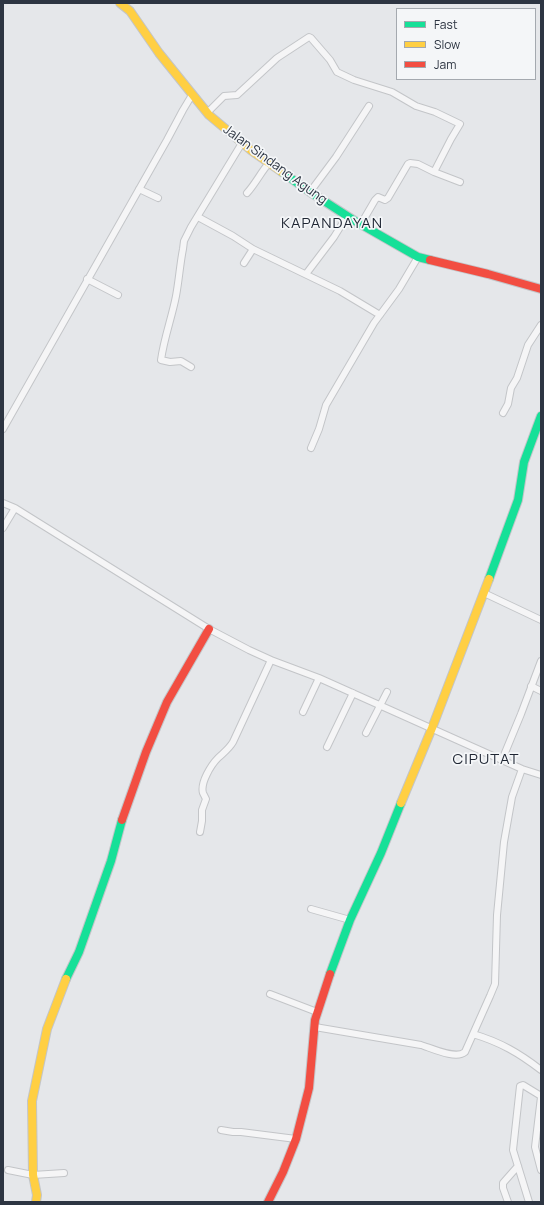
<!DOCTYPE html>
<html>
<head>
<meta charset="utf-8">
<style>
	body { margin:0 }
	#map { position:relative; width:544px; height:1205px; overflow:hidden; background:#e5e7ea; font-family:Manrope,sans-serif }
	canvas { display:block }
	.frame { position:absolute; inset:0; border:4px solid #2d3542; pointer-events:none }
	.legend { position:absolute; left:396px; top:8px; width:140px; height:72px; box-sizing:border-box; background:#f4f6f8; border:1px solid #a4a9af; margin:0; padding:5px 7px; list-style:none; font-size:12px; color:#2d3542 }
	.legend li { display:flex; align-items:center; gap:8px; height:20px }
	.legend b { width:20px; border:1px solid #a4a9af }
</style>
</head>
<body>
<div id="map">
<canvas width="544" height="1205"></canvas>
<div class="frame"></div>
<ul class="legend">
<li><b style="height:5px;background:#16e098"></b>Fast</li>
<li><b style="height:5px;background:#ffcf43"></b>Slow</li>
<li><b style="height:5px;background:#f24e42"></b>Jam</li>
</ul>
</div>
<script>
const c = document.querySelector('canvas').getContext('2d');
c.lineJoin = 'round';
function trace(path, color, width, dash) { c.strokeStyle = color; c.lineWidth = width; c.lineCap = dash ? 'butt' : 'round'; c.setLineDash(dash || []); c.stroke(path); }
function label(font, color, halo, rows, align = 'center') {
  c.font = font + ' Manrope,sans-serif'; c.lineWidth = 3.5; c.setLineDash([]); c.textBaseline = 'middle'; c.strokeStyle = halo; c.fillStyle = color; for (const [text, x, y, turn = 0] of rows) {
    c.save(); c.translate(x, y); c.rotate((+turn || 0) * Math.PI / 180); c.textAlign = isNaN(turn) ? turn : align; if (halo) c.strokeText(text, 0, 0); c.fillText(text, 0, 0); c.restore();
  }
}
const street = new Path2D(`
	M207 113 224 96 237 95 277 58 309 37 311 38 330 60 337 72 354 80 392 92 416 106 435 112 460 124 451 139 434 172 418 164 410 163 408 164 388 198 385 200 378 197 375 200 361 224
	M434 172 460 182
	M139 189 158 198
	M310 192 336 157 369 106
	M247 193C256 183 261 172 269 163
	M198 217 233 236 253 249 340 291 380 315
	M244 263 253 249
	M306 274 334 237 347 216
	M87 279 118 295
	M191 367 181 361 170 362 161 360C164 338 172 317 176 296 179 280 180 264 183 249L184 241 191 227 242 143
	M503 413 508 404 511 388 517 378 528 345 541 325
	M3 429 167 140 183 110 192 95
	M311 448 319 429 326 405 374 323 399 289 418 257
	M3 503 15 508 209 629 249 650 271 660 319 678 522 769 541 775
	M3 528 15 508
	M484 593 541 620
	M531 686 541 691
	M303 712 319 678
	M366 733 387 692
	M327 747 353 693
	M502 760 521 714 541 661
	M200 832 202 821V810L206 799C205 797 204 795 203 793 200 783 211 765 218 758 223 753 229 749 233 742L271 660
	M311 909 350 920
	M270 994 317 1012
	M315 1027 421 1045C431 1048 456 1060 465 1052L490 996 495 984 497 915 504 842 512 797 522 769
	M473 1034C500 1042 519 1053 541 1070
	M541 1097 535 1147 541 1170
	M221 1130 233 1132H241L296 1139
	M8 1170 33 1175 64 1173
	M508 1202 503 1188V1183L518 1166
	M529 1202 513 1150 520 1086 523 1085 541 1096`);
const fast = new Path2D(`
	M282 172 310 192 355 221 418 257 430 260
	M489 579 518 500 524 462 541 416
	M330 974 350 920 381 853 401 803
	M66 979 79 952 111 861 122 820`);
const slow = new Path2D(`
	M120 3 130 11 159 53 209 115 252 151 282 172
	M401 803 432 728 489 579
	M36 1202 37 1195 33 1175 32 1101 47 1029 66 979`);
const jam = new Path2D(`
	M430 260 488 274 541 289
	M122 820 146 752 167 702 209 629
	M268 1202 283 1172 296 1139 309 1088 315 1020 330 974`);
const streetNames = [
	["Jalan Sindang Agung",275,165,36]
];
const quarterNames = [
	["KAPANDAYAN",332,224],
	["CIPUTAT",486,760]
];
trace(street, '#c3c5c8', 8);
trace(fast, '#c3c5c8', 10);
trace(slow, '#c3c5c8', 10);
trace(jam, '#c3c5c8', 10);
trace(street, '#f5f5f6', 6);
trace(fast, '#16e098', 8);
trace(slow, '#ffcf43', 8);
trace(jam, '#f24e42', 8);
label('13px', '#2d3542', '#f4f6f8', streetNames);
c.letterSpacing = '1px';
label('15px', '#1f2633', '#f4f6f8', quarterNames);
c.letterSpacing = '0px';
</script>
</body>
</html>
